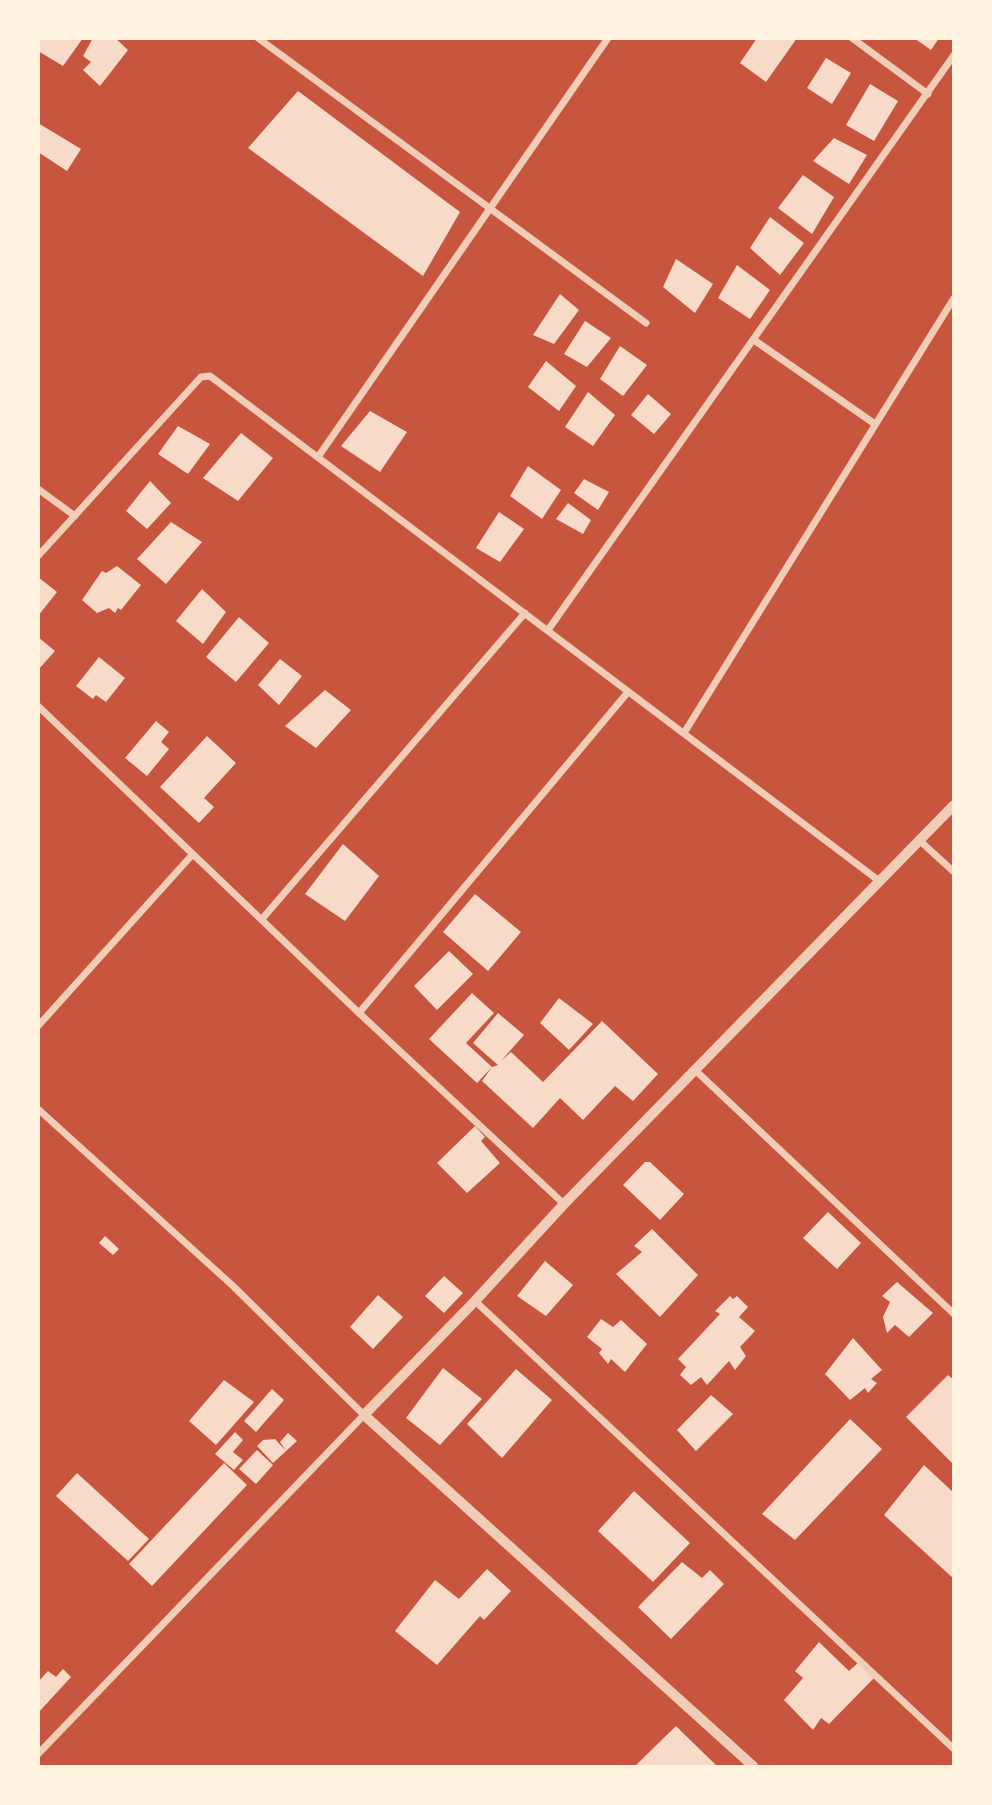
<!DOCTYPE html>
<html>
<head>
<meta charset="utf-8">
<style>
	body { margin:0 }
	#map { position:relative; width:992px; height:1805px; overflow:hidden; background:#c8553d; font-family:Signika,sans-serif }
	canvas { display:block }
	.frame { position:absolute; inset:0; border:40px solid #fff3e0; pointer-events:none }
</style>
</head>
<body>
<div id="map">
<canvas width="992" height="1805"></canvas>
<div class="frame"></div>
</div>
<script>
const c = document.querySelector('canvas').getContext('2d');
c.lineJoin = 'round';
function paint(path, color) { c.fillStyle = color; c.fill(path, 'evenodd'); }
function trace(path, color, width, dash) { c.strokeStyle = color; c.lineWidth = width; c.lineCap = dash ? 'butt' : 'round'; c.setLineDash(dash || []); c.stroke(path); }
const building = new Path2D(`
	M38 38H83L63 66 38 51Z
	M93 38H115L128 50 100 86 83 70 91 62 83 56Z
	M757 38H797L766 82 740 63Z
	M914 38H939L931 50Z
	M826 58 851 73 832 104 807 88Z
	M870 84 898 101 874 141 846 125Z
	M298 91 460 212 423 276 248 148Z
	M38 123 81 149 67 171 38 152Z
	M834 138 867 155 849 184 813 161Z
	M803 175 834 197 812 234 778 208Z
	M770 217 804 243 780 275 750 248Z
	M676 259 713 284 695 313 663 287Z
	M737 265 770 290 750 319 718 298Z
	M560 294 579 310 554 344 533 335Z
	M585 321 611 338 587 367 564 354Z
	M620 346 647 365 623 396 600 379Z
	M546 361 576 386 559 411 528 387Z
	M588 392 615 415 593 446 565 427Z
	M648 394 671 414 654 434 631 415Z
	M370 411 407 432 380 472 341 446Z
	M178 426 210 444 188 474 158 454Z
	M241 433 273 458 238 501 203 478Z
	M528 466 561 490 542 519 510 496Z
	M584 479 609 492 598 510 574 493Z
	M150 481 171 503 147 529 126 511Z
	M568 503 591 520 583 534 556 519Z
	M499 512 524 529 500 562 476 548Z
	M171 522 202 542 166 584 137 559Z
	M117 566 141 585 121 610 118 608 115 613 109 608 97 613 82 600 102 571 106 573Z
	M38 577 57 592 38 616Z
	M202 589 226 612 203 644 176 621Z
	M239 617 269 643 236 682 206 657Z
	M38 637 55 651 38 670Z
	M99 657 125 678 106 702 96 695 93 699 76 686Z
	M280 659 302 676 279 705 258 685Z
	M325 690 351 710 316 748 285 726Z
	M156 721 169 732 161 742 169 749 147 776 125 758Z
	M207 736 236 763 204 798 214 807 199 823 160 787Z
	M343 844 379 876 345 921 305 894Z
	M475 894 521 932 488 971 443 932Z
	M449 951 473 974 437 1010 414 986Z
	M472 993 494 1013 466 1043 492 1067 498 1065 473 1043 498 1013 524 1035 501 1061 511 1052 543 1082 602 1021 658 1074 633 1101 615 1086 583 1120 560 1098 533 1128 482 1081 492 1067 477 1083 429 1039Z
	M559 998 593 1024 569 1050 540 1023Z
	M475 1126 485 1137 481 1141 500 1163 467 1193 437 1163Z
	M645 1162H650L684 1194 660 1220 623 1185Z
	M828 1212 861 1243 837 1269 803 1238Z
	M652 1229 698 1275 660 1317 616 1274 642 1252 634 1246Z
	M105 1236 119 1249 113 1255 99 1243Z
	M545 1261 573 1285 546 1316 517 1296Z
	M444 1276 463 1293 444 1313 425 1296Z
	M897 1282 933 1313 909 1337 895 1325 887 1333 883 1317 890 1302 882 1296Z
	M378 1295 403 1317 373 1349 350 1327Z
	M730 1296 733 1299 737 1296 748 1307 739 1317 755 1331 740 1347 746 1356 735 1370 729 1361 707 1385 701 1377 691 1385 680 1375 686 1367 678 1359 720 1314 715 1311Z
	M601 1319 613 1327 621 1320 647 1344 625 1372 611 1359 608 1364 599 1353 602 1349 587 1337Z
	M853 1338 882 1370 871 1379 877 1383 868 1393 865 1388 850 1400 825 1374Z
	M443 1368 482 1399 440 1445 406 1418Z
	M516 1369 552 1400 502 1458 467 1424Z
	M948 1375 954 1380V1465L906 1417Z
	M224 1380 254 1402 216 1445 189 1421Z
	M272 1389 284 1400 256 1432 244 1421Z
	M711 1395 733 1414 696 1451 677 1430Z
	M850 1419 882 1449 795 1540 762 1514Z
	M235 1432 243 1440 233 1452 243 1460 234 1470 215 1454Z
	M288 1433 297 1441 273 1463 257 1446 263 1440 275 1439 286 1451 280 1442Z
	M257 1450 273 1465 256 1484 239 1469Z
	M224 1463 247 1485 152 1586 129 1564Z
	M924 1465 954 1493V1579L884 1515Z
	M77 1473 149 1539 128 1561 56 1496Z
	M634 1491 690 1543 653 1582 598 1531Z
	M682 1562 702 1578 710 1570 724 1584 671 1639 638 1607Z
	M487 1569 511 1591 484 1620 480 1616 437 1665 395 1631 435 1580 459 1599Z
	M819 1642 849 1671 860 1661 876 1676 829 1724 821 1718 813 1730 784 1700 803 1678 795 1671Z
	M63 1669 71 1677 38 1713V1682L48 1671 56 1677Z
	M676 1726 682 1732 717 1766H635Z`);
const minor = new Path2D(`
	M258 38 646 323
	M852 38 928 94
	M754 340 875 424
	M318 457 608 38
	M38 489 75 516
	M38 556 201 377 210 376 878 880
	M548 630 954 55
	M38 706 359 1013 564 1204
	M684 733 954 298
	M919 840 954 872
	M262 919 525 613
	M359 1013 628 692
	M38 1026 192 855
	M695 1070 954 1314
	M38 1109 233 1286 364 1415 38 1754
	M475 1301 954 1749`);
const tertiary = new Path2D(`
	M753 1766 364 1415 475 1301 564 1204 954 805`);
paint(building, '#f7dbc8');
trace(minor, '#f1ccb7', 7);
trace(tertiary, '#f1ccb7', 10);
</script>
</body>
</html>
